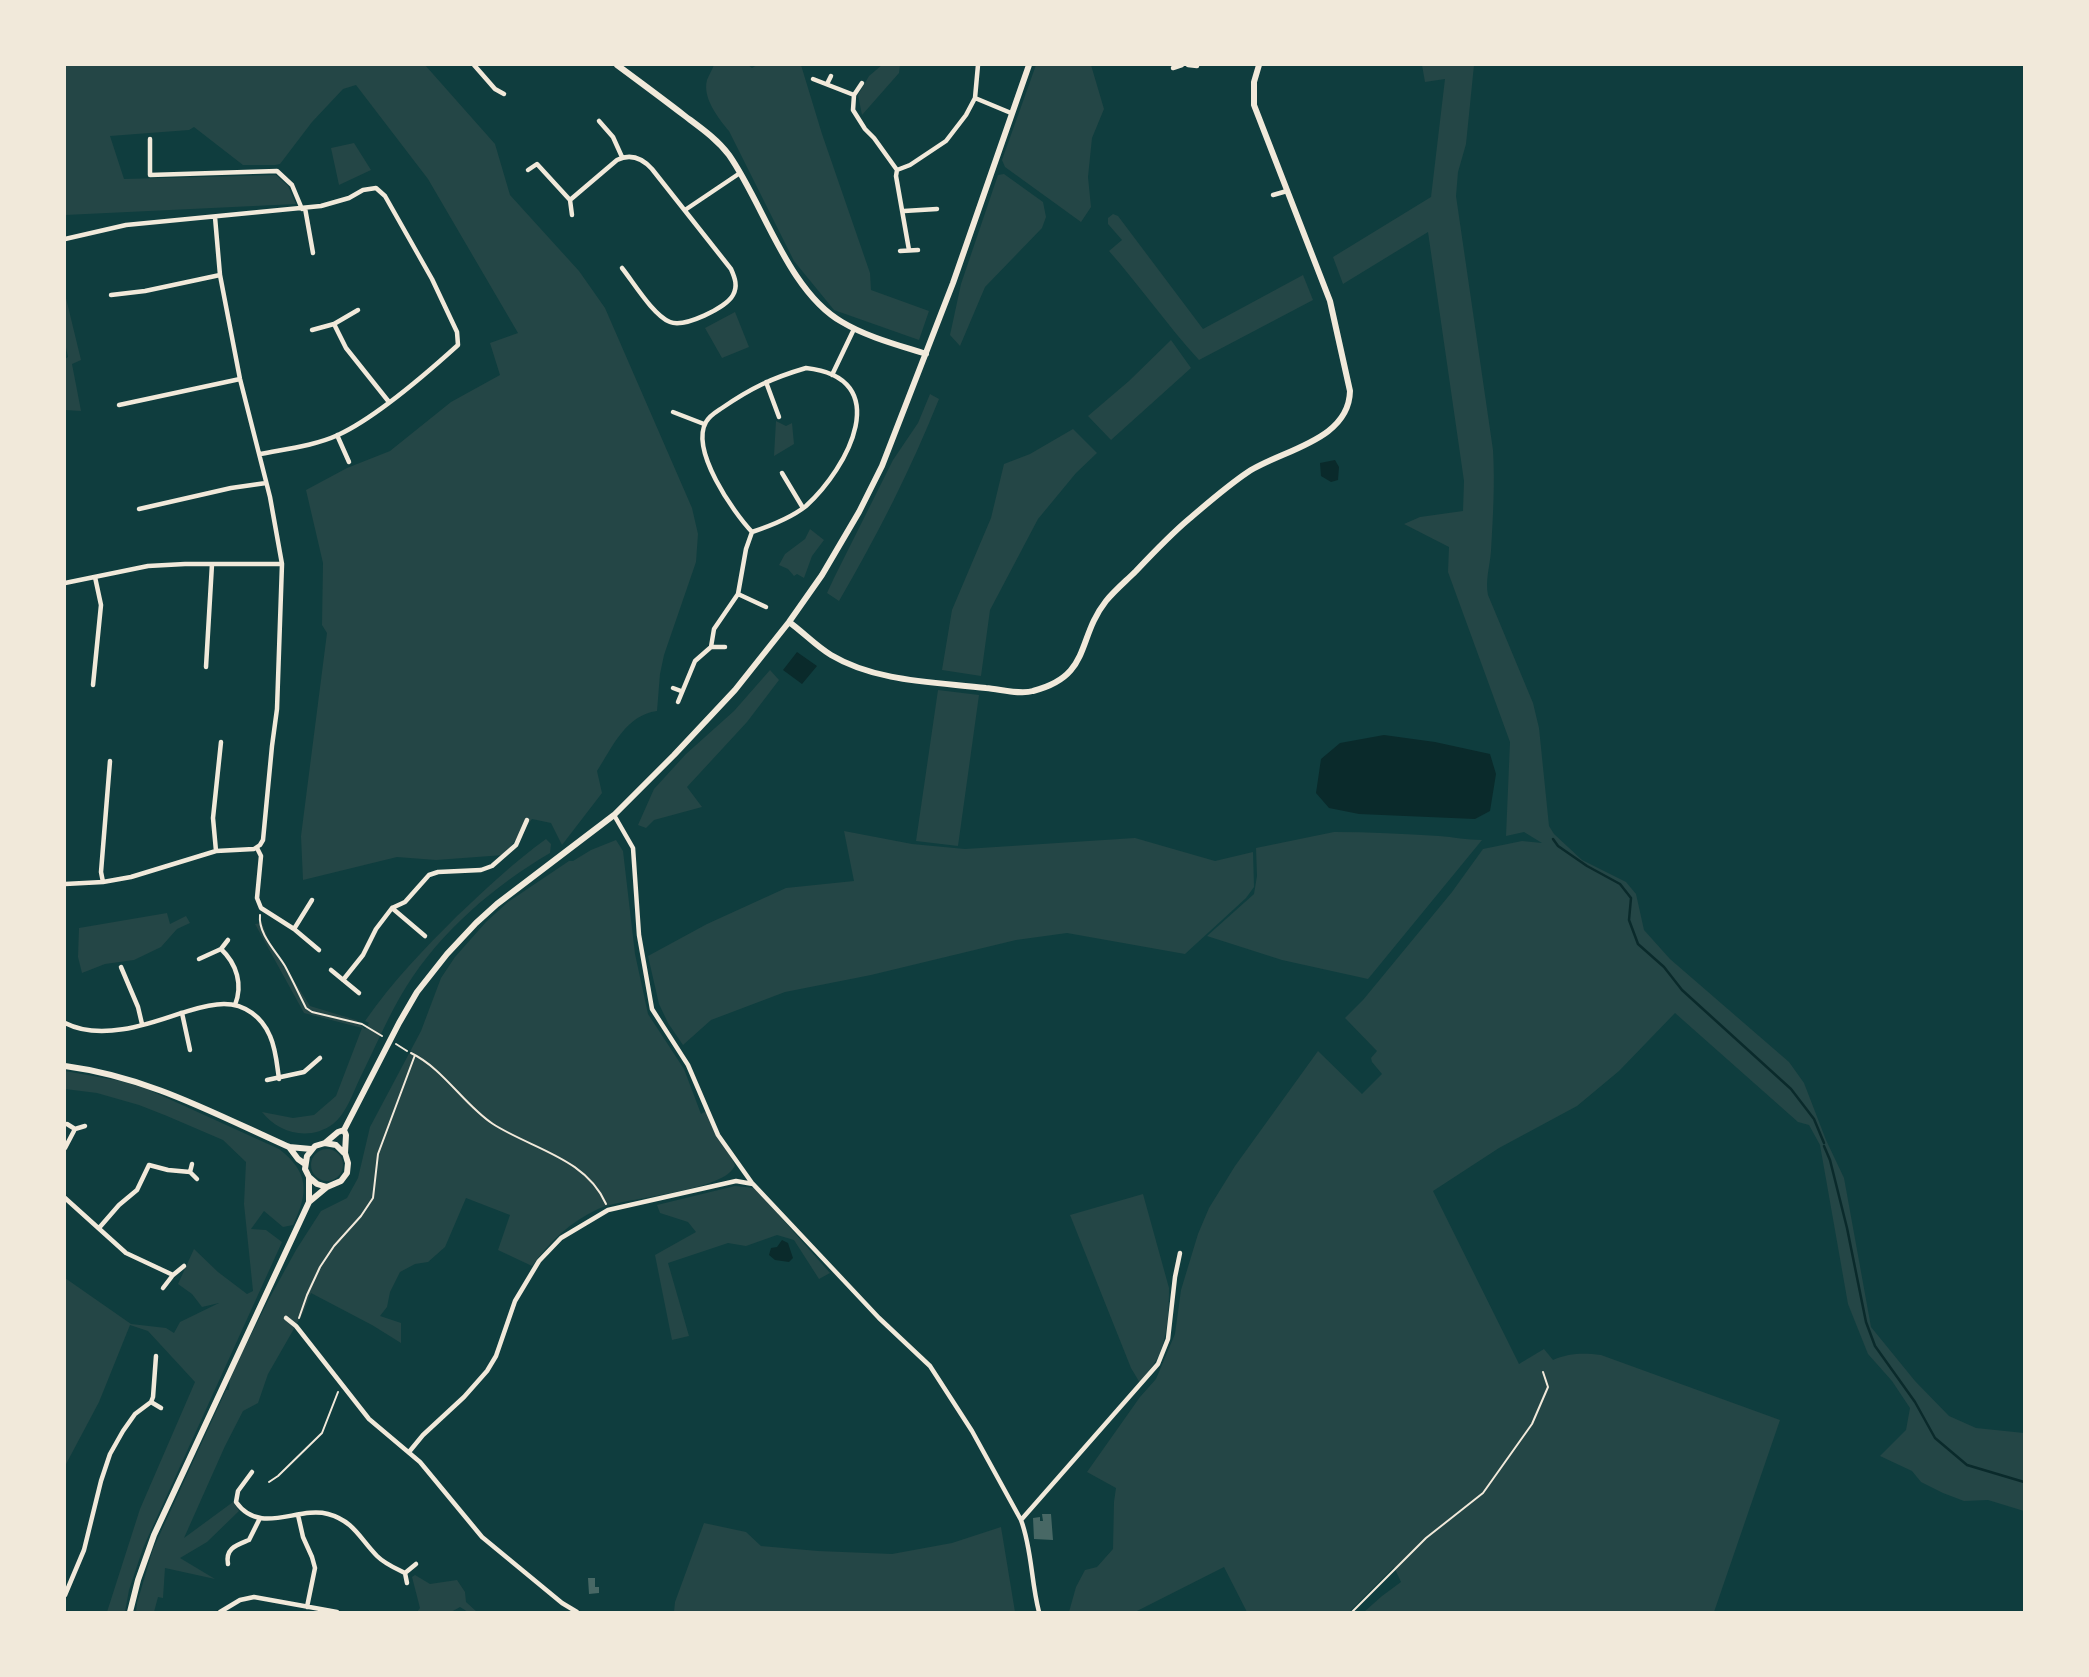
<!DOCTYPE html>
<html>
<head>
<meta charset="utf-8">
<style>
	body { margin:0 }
	#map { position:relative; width:2089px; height:1677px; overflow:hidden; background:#0f3d3e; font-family:Figtree,sans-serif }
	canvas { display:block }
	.frame { position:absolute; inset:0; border:66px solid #f1e9da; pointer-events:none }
</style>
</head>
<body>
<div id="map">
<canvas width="2089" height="1677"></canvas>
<div class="frame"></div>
</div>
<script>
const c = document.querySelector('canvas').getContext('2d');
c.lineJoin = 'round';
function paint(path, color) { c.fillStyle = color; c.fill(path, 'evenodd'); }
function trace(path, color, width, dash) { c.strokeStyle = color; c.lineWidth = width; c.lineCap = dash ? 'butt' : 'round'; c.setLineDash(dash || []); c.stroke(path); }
const green = new Path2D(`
	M65 65H425L495 144 510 195 579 271 605 308 692 508 698 534 696 562 664 655 660 674 657 711C626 715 613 746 597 771L602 793 562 845 551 823 532 819 504 855 436 860 397 857 303 880 301 836 327 633 322 625 323 563 306 490 347 468 390 451 451 402 500 375 490 343 518 333 428 179 356 85 343 89 312 122 280 164 275 165H243L194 127 189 130 110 136 124 179 276 175 288 186 296 204 65 215Z
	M714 65H748L752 68 757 65H801L822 134 870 273 871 290 929 311 919 340 834 310 794 261 729 131C719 119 702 98 707 80 709 75 712 70 714 65Z
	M882 65H900L899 73 862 115 858 95 869 76Z
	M1036 65H1091L1104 109 1092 138 1088 177 1091 207 1081 222 1005 167 1002 160Z
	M1422 65H1474L1466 144 1458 172 1456 196 1493 450C1495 484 1493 517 1491 551 1490 566 1485 580 1488 595L1533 703 1539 728 1549 826 1554 834 1582 860 1626 882 1636 894 1644 930 1670 959 1789 1062 1804 1083 1826 1140 1844 1178 1871 1327 1915 1381 1949 1416 1976 1428 2024 1433V1511L1988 1500 1964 1501 1943 1493 1921 1482 1912 1471 1880 1456 1906 1430 1910 1408 1892 1381 1868 1354 1848 1304 1820 1145 1809 1125 1798 1122 1675 1013 1619 1071 1577 1106 1499 1148 1433 1191 1519 1364 1544 1349 1553 1360C1570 1353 1583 1353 1601 1355L1780 1420 1714 1612H1364L1382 1596 1401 1582 1394 1567 1349 1612H1247L1224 1567 1135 1612H1069L1076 1587 1085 1570 1097 1567 1113 1549 1114 1502 1116 1488 1087 1472 1140 1397 1156 1379 1175 1334 1181 1290 1198 1234 1209 1208 1235 1166 1318 1051 1362 1094 1382 1074 1372 1062 1371 1058 1377 1051 1345 1018 1363 1000 1452 892 1483 849 1522 841 1542 843 1524 832 1506 836 1510 742 1448 572 1449 547 1404 524 1420 517 1463 511 1464 481 1428 232 1343 284 1333 257 1431 197 1445 79 1425 82Z
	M354 143 371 170 339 185 331 148Z
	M1004 174 1043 202 1046 217 1042 228 985 287 960 346 950 335 961 284 998 175Z
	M1113 214 1118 216 1203 329 1303 275 1313 300 1199 360C1167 325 1140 286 1109 251L1122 240 1108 224V218Z
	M65 294 81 360 72 364 81 411 65 410V359L68 357 65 343Z
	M735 312 749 347 722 358 705 328Z
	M1171 340 1191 368 1111 440 1088 416 1129 381Z
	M930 394 939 399C911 469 877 536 839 601L827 593 834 578 893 460 918 423Z
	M776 421 786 426 792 423 794 444 774 456Z
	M1073 429 1097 453 1076 473 1038 519 990 610 981 676 942 670 952 610 991 518 1004 464 1030 454Z
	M810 529 824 540 812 556 804 578 797 574 794 576 788 569 779 565 785 554 805 539Z
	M770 670 779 680 747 722 687 787 702 807 654 820 646 828 638 825 654 789 686 754 734 711Z
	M938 690 979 695 958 846 916 841Z
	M844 831 912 844 965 849 1135 838 1215 861 1253 852 1254 887 1246 898 1185 954 1067 933 1016 940 871 975 785 992 711 1020 683 1045 668 1023 659 1004 648 956 707 924 786 888 854 881Z
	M1334 832C1369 832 1404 834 1439 836 1453 837 1467 840 1482 840L1368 979 1282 960 1207 936 1254 894 1257 876 1256 848Z
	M546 839 551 844 550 853C494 886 441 931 406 987 388 1016 375 1048 360 1078 353 1093 346 1114 333 1124 310 1141 279 1134 262 1112L293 1118 314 1115 336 1096 362 1028 304 1013 255 924 262 923 269 941 310 1006 356 1020 365 1029 369 1023 365 1021C392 982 424 949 457 916 486 889 514 862 546 839Z
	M616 840 623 851 635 954 648 1014 684 1069 701 1114 706 1111 735 1165C726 1192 624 1197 598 1209 570 1222 550 1241 532 1266L498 1250 510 1215 466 1198 445 1247 428 1262 415 1264 400 1272 390 1292 387 1307 380 1316 401 1323V1343L372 1325 311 1293 303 1313 268 1374 258 1403 243 1411 225 1446 184 1538 233 1502 239 1511 207 1542 180 1558 215 1579 165 1568 163 1598 158 1597 154 1612H136L137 1603 153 1549 226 1390H229L230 1377 269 1299 296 1250 321 1211 347 1198 358 1178 370 1127 421 1031 441 978 455 957 486 922 508 902 569 861H573L591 850Z
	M167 913 170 924 186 916 190 923 177 929 161 947 134 960 105 964 82 973 78 957 79 928Z
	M65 1071 121 1081 147 1089 279 1149C309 1172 309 1192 293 1225L283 1227 264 1211 251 1229 266 1230 282 1242 143 1548 129 1590 125 1612H107L140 1509 195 1382 148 1331 130 1325 99 1402 65 1466V1278L131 1324 166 1328 174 1333 180 1322 219 1303 202 1307 192 1294 178 1284 194 1249 218 1272 247 1294 253 1291 244 1204 246 1162 223 1140 167 1116 139 1105 97 1093 65 1089Z
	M311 1165a16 16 0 1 1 32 0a16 16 0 1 1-32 0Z
	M735 1186 755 1188 830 1273 819 1279 794 1240 777 1235 746 1246 728 1243 668 1263 689 1336 672 1340 655 1255 696 1232 688 1222 660 1213 657 1205Z
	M1143 1194 1169 1288C1169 1310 1168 1334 1159 1355 1154 1365 1146 1374 1140 1383L1131 1368 1070 1215Z
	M704 1523 746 1532 761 1546 818 1551 892 1554 952 1543 1001 1527 1015 1612H674L675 1602Z
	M415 1575 430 1584 457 1580 465 1592 466 1602 477 1612H468L460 1607 451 1612H417L420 1608 412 1577Z`);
const water = new Path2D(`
	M1335 460 1339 467 1338 480 1331 482 1321 476 1320 463Z
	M797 652 817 666 802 684 783 670Z
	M1384 735 1435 742 1490 754 1496 774 1490 811 1475 819 1359 814 1329 808 1316 793 1321 759 1340 743Z
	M782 1240 788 1243 793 1258 789 1262 775 1260 769 1255 771 1248 777 1247Z`);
const stream = new Path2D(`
	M1553 839 1558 846 1587 866 1620 884 1631 898 1629 920 1638 944 1664 967 1682 990 1791 1089 1814 1119 1824 1143
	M1824 1146 1830 1160 1847 1228 1866 1322 1875 1346 1915 1402 1935 1438 1967 1465 2024 1482`);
const building = new Path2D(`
	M1042 1514H1051L1053 1540 1034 1539 1033 1518 1040 1517V1521H1043Z
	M588 1578H595V1587H599V1593L589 1594Z`);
const path = new Path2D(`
	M260 915C258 934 276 951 285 966 292 979 299 994 306 1008L312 1012 362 1024 382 1036
	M396 1044 407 1051
	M411 1053C444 1069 463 1104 493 1124 532 1149 586 1158 606 1204
	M299 1318 307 1295 320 1267 334 1246 361 1216 373 1198 378 1154 415 1055
	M269 1482 278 1476 322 1433 338 1392
	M1352 1612 1426 1538 1483 1493 1532 1424 1548 1387 1543 1372`);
const minor = new Path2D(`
	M474 65 495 89 504 94
	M1188 65 1197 66
	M1173 68 1182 65
	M813 79 854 95
	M862 83 854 95 853 110 865 129 874 138 897 170 896 176 909 250
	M827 84 831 76
	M975 98 1011 113
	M599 121 613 137 622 157
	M150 139V175L277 171 292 185 302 209
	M528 170 537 164 570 200
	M897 170 910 165 946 141 966 115 975 98 978 65
	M1273 195 1287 191
	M305 208 313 253
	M685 210 740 173
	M904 211 937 209
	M572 215 570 200 617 160C631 153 642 158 652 169L731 269C735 278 738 286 733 295 726 308 684 328 670 322 653 315 634 283 622 268
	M65 239 126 225 321 206 349 198 363 190 376 188 385 196 432 279 457 332 458 345C426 374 377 417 338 435 314 446 285 449 260 454
	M900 251 918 250
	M111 295 145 291 220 275
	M334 324 346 348 389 402
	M312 330 334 324 358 310
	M806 368C896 378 848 468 806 506 791 518 770 526 752 532 733 512 690 450 706 422 710 415 716 412 722 408 751 388 772 378 806 368Z
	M832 375 854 329
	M766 382 779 417
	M119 405 240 379
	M673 412 704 424
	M337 435 349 462
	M782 473 803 508
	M139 509 231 488 266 483
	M65 583 148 566 185 564H282
	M738 594 766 607
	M711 647H725
	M206 667 212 564
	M93 685 101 605 95 577
	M673 688 681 691
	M678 702 695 661 711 647 714 629 738 594 746 549 752 532
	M614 815 633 848 639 935 652 1009 688 1065 718 1135 752 1183
	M257 848 261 856 257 898 261 908 294 929 319 950
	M216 851 213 818 221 742
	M103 882 101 872 110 761
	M65 884 103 882 131 877 216 851 254 849 260 845 263 840 272 746 277 709 282 564 270 497 240 379 220 275 215 217
	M392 908 425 936
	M294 929 312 900
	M228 940 221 949C237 964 243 985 235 1005
	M199 959 221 949
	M121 967 138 1007 142 1024
	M331 970 359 993
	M343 980 363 955 376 929 392 908 405 902 429 875 438 872 481 870 492 866 516 845 527 820
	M182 1013 190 1050
	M65 1023C100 1041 146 1025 181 1013 195 1009 209 1004 224 1004 245 1004 262 1017 270 1036 276 1049 277 1065 279 1079
	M267 1080 304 1072 320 1058
	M67 1124 75 1129 85 1126
	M65 1148 75 1129
	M192 1164 190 1172 197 1179
	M65 1198 126 1253 173 1275
	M99 1228 119 1205 137 1190 149 1165 168 1170 190 1172
	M163 1288 173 1275 184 1266
	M286 1318 296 1326 369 1419 420 1462 482 1537 562 1603 577 1612
	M151 1402 161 1408
	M409 1452 423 1435 464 1397 487 1371 496 1356 515 1301 539 1261 561 1238 608 1210 736 1181 753 1184 879 1318 930 1366 972 1431 1021 1520C1032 1549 1031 1582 1039 1612
	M252 1472 238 1491 236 1502C260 1536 297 1506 328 1514 354 1521 360 1539 377 1556 385 1564 395 1568 405 1573
	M298 1515 303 1537 312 1557 315 1568 307 1607
	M1021 1520 1158 1364 1168 1339 1175 1277 1180 1253
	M228 1564C225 1548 237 1545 249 1540L260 1518
	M405 1573 416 1564
	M405 1573 407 1583
	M65 1595 84 1550 101 1481 110 1454 123 1431 135 1414 151 1402 153 1397 156 1356
	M220 1612 240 1600 254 1597 337 1612`);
const tertiary = new Path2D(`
	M617 65C640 82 663 99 685 116 701 128 717 139 729 155 764 205 788 291 842 322 867 337 898 345 926 354
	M789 622C803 632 816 646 831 655 876 682 935 682 986 688 1000 689 1020 695 1033 691 1092 676 1076 639 1106 601 1115 590 1126 581 1136 571 1153 553 1170 535 1189 519 1208 503 1227 486 1248 472 1281 450 1349 441 1350 391L1330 301 1254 105V82L1259 65
	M65 1066C148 1077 213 1113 289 1147L311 1149
	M325 1143 336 1145 344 1153
	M289 1147 298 1159 305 1164
	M309 1177 317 1184 327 1187
	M309 1202V1177L305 1169 307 1156 315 1146 325 1143 338 1132 344 1130
	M130 1612 138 1580 154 1535 309 1202 327 1187 341 1181 347 1173 348 1163 345 1153 346 1135 344 1130 399 1023 417 992 447 954 476 923 497 904 614 815 674 755 735 690 789 622 822 575 859 512 882 466 953 283 1029 65`);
paint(green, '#244646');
paint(water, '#0a2a2b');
trace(stream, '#0a2a2b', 2.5);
paint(building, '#486865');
trace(path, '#f1e9da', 2);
trace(minor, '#f1e9da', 4.5);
trace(tertiary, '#f1e9da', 6);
</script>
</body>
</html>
